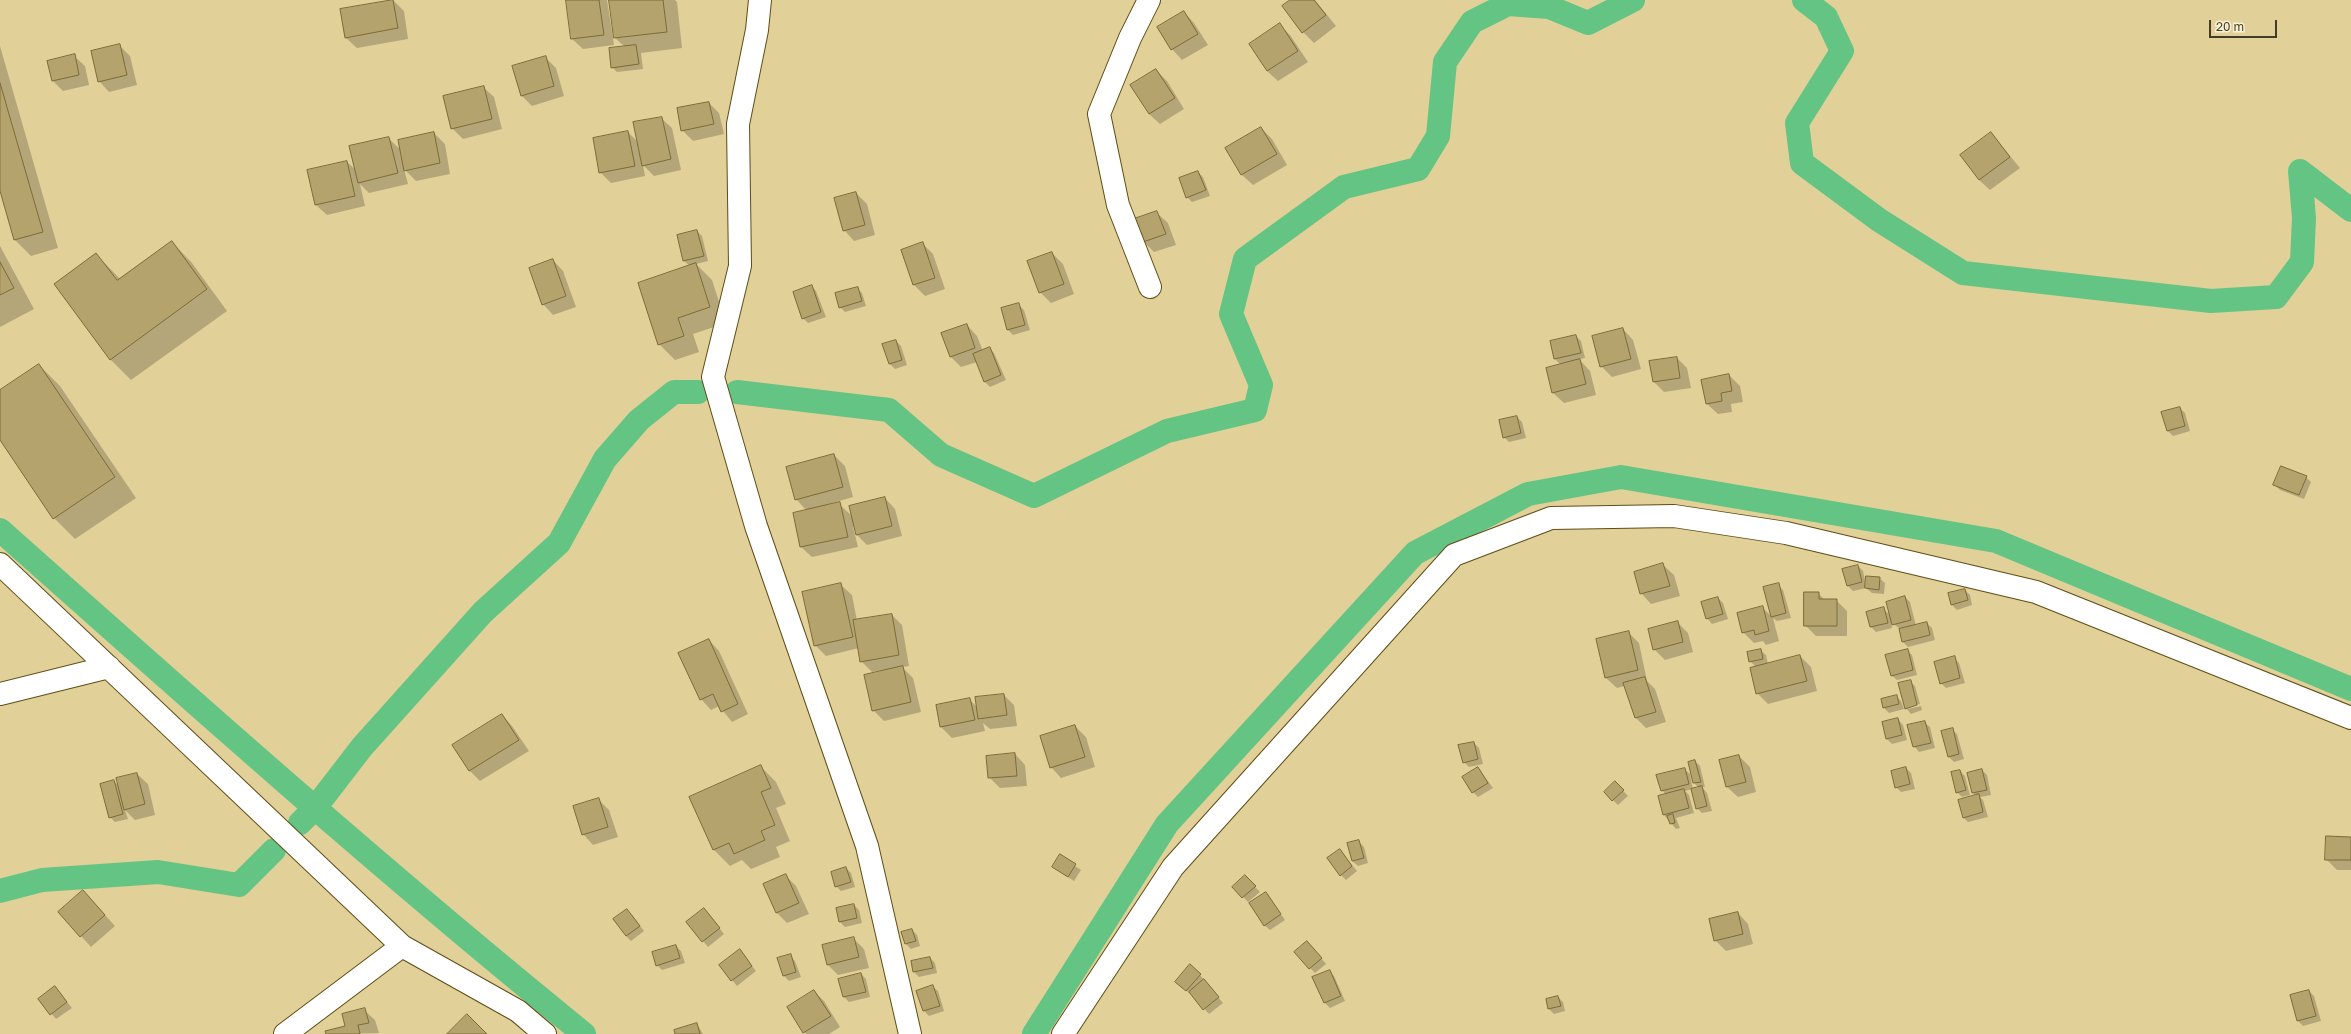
<!DOCTYPE html>
<html>
<head>
<meta charset="utf-8">
<style>
	body { margin:0 }
	#map { position:relative; width:2351px; height:1034px; overflow:hidden; background:#e1d098; font-family:"Golos Text",sans-serif }
	canvas { display:block }
	.scale { position:absolute; left:2209px; top:20px; width:68px; height:18px; box-sizing:border-box; border:2px solid #443d26; border-top:0; padding-left:5px; font-size:12px; line-height:14px; white-space:nowrap; color:#443d26; -webkit-text-stroke:3px #faf1d5; paint-order:stroke }
</style>
</head>
<body>
<div id="map">
<canvas width="2351" height="1034"></canvas>
<div class="scale">20 m</div>
</div>
<script>
const c = document.querySelector('canvas').getContext('2d');
c.lineJoin = 'round';
function paint(path, color) { c.fillStyle = color; c.fill(path, 'evenodd'); }
function trace(path, color, width, dash) { c.strokeStyle = color; c.lineWidth = width; c.lineCap = dash ? 'butt' : 'round'; c.setLineDash(dash || []); c.stroke(path); }
const shadow = new Path2D(`
	M393 0 404 11 408 39 357 48 346 38Z
	M567 0H607L614 45 583 49 572 39Z
	M611 0H675L677 2 682 48 641 53 643 69 617 72 612 67 625 47 615 38Z
	M1291 0H1315L1336 26 1314 43 1303 32Z
	M1184 12 1194 23 1208 45 1182 60 1172 49Z
	M1280 25 1290 35 1308 62 1278 81 1267 71Z
	M119 45 130 56 137 85 109 92 99 81Z
	M0 46 58 248 31 256 15 240 0 187Z
	M74 56 85 66 89 85 63 91 53 81Z
	M545 57 556 68 564 96 532 106 521 95Z
	M1156 70 1167 81 1184 109 1160 124 1149 114Z
	M483 87 494 97 502 129 463 139 452 128Z
	M709 103 719 113 724 134 693 141 682 130Z
	M661 118 672 128 681 170 654 176 643 165 645 176 611 183 600 172 628 132 638 142Z
	M1261 128 1272 139 1287 165 1253 185 1242 175 1227 149Z
	M434 133 445 144 450 174 416 181 404 169 408 184 369 193 360 184 365 206 327 215 316 205 347 162 356 170 388 138 401 150Z
	M1991 133 2020 168 1990 190 1979 180Z
	M1198 172 1203 177 1210 196 1192 202 1187 197Z
	M856 193 867 204 875 235 854 241 844 230Z
	M1157 213 1168 223 1176 245 1154 252 1144 242Z
	M697 231 702 236 708 261 696 264 712 280 726 323 693 334 699 352 675 360 659 344 690 266 684 261 678 235Z
	M172 242 192 263 227 311 131 380 110 359 96 254 120 279Z
	M922 243 933 254 945 289 925 296 914 285 902 250Z
	M0 246 34 309 0 327Z
	M1052 253 1063 264 1074 294 1051 303 1040 292Z
	M553 260 563 271 576 307 553 315 543 304Z
	M811 286 816 291 826 317 808 323 803 318Z
	M857 288 862 293 866 306 845 312 840 307Z
	M1019 305 1024 310 1030 330 1013 335 1008 330 1002 309Z
	M967 325 977 336 983 351 989 348 994 353 1006 380 990 387 985 382 977 362 961 367 951 357 942 334Z
	M1623 329 1633 340 1641 369 1612 377 1601 366Z
	M1576 336 1581 341 1585 358 1579 359 1590 371 1596 395 1564 403 1553 393 1547 369 1561 365 1555 359 1551 342Z
	M896 341 901 346 907 365 895 369 890 364Z
	M1677 358 1687 368 1691 388 1664 392 1654 382Z
	M39 365 60 386 136 498 75 539 54 518 0 438V391Z
	M1729 375 1740 386 1743 402 1731 404 1732 412 1718 414 1707 404Z
	M2180 408 2185 413 2190 431 2173 436 2167 430Z
	M1517 417 1522 422 1526 438 1509 442 1504 437Z
	M834 455 845 466 853 497 826 505 827 506 839 504 852 516 885 498 895 509 902 536 867 545 857 535 855 526 853 527 858 547 812 557 801 547 794 514 807 511 796 499Z
	M2306 477 2311 482 2304 499 2280 490 2275 485Z
	M1663 565 1674 575 1680 596 1651 604 1641 593Z
	M1858 566 1863 571 1866 586 1879 578 1885 583 1884 594 1872 593 1866 588 1853 591 1848 586Z
	M841 585 852 595 857 621 892 615 902 625 909 666 902 667 913 678 921 712 884 721 873 710 885 670 872 672 861 661 859 648 826 656 815 645Z
	M1778 585 1783 590 1791 618 1777 621 1773 618 1779 641 1766 645 1763 641 1754 643 1743 632 1763 608 1772 617 1765 588Z
	M1965 590 1970 595 1972 605 1957 610 1952 605Z
	M1818 593 1825 600H1836L1847 611V636H1816L1805 625Z
	M1905 597 1910 602 1916 626 1927 623 1932 628 1935 640 1908 647 1903 642 1900 629 1891 622 1892 628 1876 632 1871 627 1883 609 1890 615Z
	M1718 598 1723 603 1728 619 1712 624 1707 618Z
	M1678 623 1688 633 1693 652 1665 660 1654 649Z
	M1628 632 1639 643 1647 681 1655 689 1666 722 1646 728 1636 718 1625 686 1617 688 1606 678Z
	M709 640 719 651 748 714 732 722 719 706 711 710 701 699Z
	M1760 650 1766 655 1768 664 1800 656 1811 667 1817 691 1768 704 1757 693 1756 667 1750 661Z
	M1907 650 1912 655 1917 675 1897 680 1891 675Z
	M1954 658 1959 663 1965 683 1946 688 1941 683Z
	M1910 681 1915 686 1920 704 1908 707V709L1921 706 1922 710 1911 714 1906 708Z
	M1004 695 1014 705 1017 726 990 729 983 723 985 731 952 738 941 727 937 706 969 699 977 707Z
	M1896 696 1901 701 1904 709 1889 713 1884 708 1882 699Z
	M502 715 512 726 529 751 480 781 470 771 454 746Z
	M1898 719 1903 725 1907 740 1892 744 1887 739 1883 723Z
	M1924 722 1930 727 1935 748 1919 752 1914 746Z
	M1075 726 1086 737 1095 767 1061 778 1051 767Z
	M1952 729 1957 734 1964 759 1954 762 1949 757Z
	M1474 743 1479 748 1483 764 1469 767 1464 762Z
	M1015 754 1025 765 1027 786 1000 788 989 777Z
	M1739 756 1750 767 1756 792 1738 797 1727 787 1721 761Z
	M1695 761 1700 766 1705 787H1702L1707 793 1712 811 1702 813 1697 808 1692 789 1685 791 1689 795 1694 813 1676 818 1680 828 1676 829 1664 815 1666 795 1662 790 1684 769 1690 774 1693 790 1699 788 1694 783 1689 763Z
	M760 766 776 782 786 804 776 808 790 841 776 847 780 857 751 869 742 860 730 866 714 850 690 798Z
	M1478 768 1493 788 1478 797 1473 792Z
	M1906 768 1911 773 1915 789 1901 792 1896 787Z
	M1982 770 1987 775 1991 795 1980 797 1983 800 1988 817 1968 822 1963 817 1976 796 1973 793 1968 774Z
	M1960 771 1965 776 1970 795 1962 797 1957 792Z
	M137 774 148 784 155 815 135 820 125 810 128 819 115 822 110 817 114 781 119 786Z
	M1615 782 1628 796 1618 805 1605 792Z
	M598 799 609 810 618 837 593 845 583 834Z
	M2351 838V870H2337L2326 859Z
	M1359 842 1364 847 1368 863 1358 866 1352 861Z
	M1340 850 1357 871 1346 880 1341 875Z
	M1060 856 1081 870 1074 881 1053 867Z
	M846 868 851 873 855 887 841 891 836 886Z
	M785 875 796 886 809 914 787 923 777 913 764 884Z
	M1245 876 1260 892 1248 902 1234 887Z
	M83 891 115 926 91 947 81 936Z
	M1266 893 1285 920 1270 930 1264 925Z
	M854 905 859 910 862 923 845 927 840 922Z
	M1738 913 1748 924 1753 944 1726 951 1715 940Z
	M632 915 644 931 631 941 626 936Z
	M709 915 724 934 708 947 688 922Z
	M912 930 917 935 920 946 911 949 906 944Z
	M854 939 864 949 869 968 838 975 828 965Z
	M676 946 681 951 685 963 662 970 657 965Z
	M1312 947 1326 964 1315 973 1310 968Z
	M740 951 756 971 737 986 720 965Z
	M790 956 795 961 801 977 789 981 784 976Z
	M930 958 935 963 937 973 919 977 914 972 912 962Z
	M1329 971 1334 976 1345 1001 1330 1008 1325 1003 1314 978Z
	M861 974 866 979 870 997 849 1002 844 997 839 980Z
	M1200 975 1223 1003 1209 1014 1192 995 1181 987Z
	M932 986 938 991 944 1011 929 1016 924 1011 917 991Z
	M814 991 824 1001 840 1027 829 1034H806L804 1032Z
	M2309 991 2314 996 2321 1021 2303 1026 2298 1021Z
	M60 993 72 1008 56 1019 39 999Z
	M1558 997 1563 1002 1565 1011 1554 1014 1549 1009 1547 1000Z
	M364 1010 375 1020 379 1033 327 1034 346 1027Z
	M697 1024 703 1034H676Z`);
const canal = new Path2D(`
	M1804 0 1826 17 1842 51 1797 123 1802 163 1879 220 1963 273 2211 301 2276 297 2302 262 2304 218 2300 171 2351 210
	M737 392 889 410 941 455 1034 496 1167 431 1255 410 1261 385 1231 314 1245 259 1344 187 1418 169 1438 136 1445 62 1472 22 1508 4 1549 7 1588 23 1633 0
	M0 530C192 701 384 872 584 1034
	M300 823 315 808 362 747 483 612 559 543 605 459 639 420 674 392H698
	M0 891 42 880 158 872 239 885 274 850
	M1034 1034 1167 824 1415 553 1528 494 1621 477 1996 541 2351 689`);
const building = new Path2D(`
	M393 0 398 28 345 38 340 9Z
	M566 0H599L604 35 571 39Z
	M609 0H663L667 32 614 38Z
	M1290 0H1314L1326 15 1302 33 1282 6Z
	M1184 11 1198 34 1171 50 1157 27Z
	M1280 23 1298 51 1267 71 1249 44Z
	M120 44 127 75 98 82 91 51Z
	M636 45 639 64 611 68 609 48Z
	M75 54 79 75 52 81 47 61Z
	M546 56 554 86 521 96 512 66Z
	M1156 69 1175 98 1149 114 1130 85Z
	M0 83 43 232 14 240 0 191Z
	M484 86 492 119 451 129 443 96Z
	M709 102 714 124 681 131 677 108Z
	M662 117 671 159 642 166 633 122Z
	M1261 127 1277 154 1241 175 1225 148Z
	M628 131 635 166 599 173 593 138Z
	M434 132 440 163 404 171 398 140Z
	M1991 132 2010 157 1979 180 1960 155Z
	M389 137 398 173 358 183 349 146Z
	M347 161 355 196 315 205 307 170Z
	M1198 171 1206 190 1186 198 1179 178Z
	M856 192 865 225 843 231 834 198Z
	M1157 211 1166 234 1143 242 1134 219Z
	M697 230 704 256 683 261 677 235Z
	M172 241 207 289 110 360 54 284 96 253 117 280Z
	M923 242 935 278 913 285 901 250Z
	M1052 252 1064 284 1039 293 1027 261Z
	M553 259 566 296 542 305 529 268Z
	M0 262 14 288 0 295Z
	M696 263 710 307 678 318 684 336 658 345 638 283Z
	M812 285 821 312 802 319 793 292Z
	M858 287 862 301 839 308 835 293Z
	M1019 303 1025 325 1007 330 1001 308Z
	M967 324 975 348 950 357 941 333Z
	M1623 328 1631 359 1600 367 1592 336Z
	M1576 335 1581 353 1554 359 1550 341Z
	M896 340 902 360 889 364 882 344Z
	M990 347 1001 375 984 382 973 354Z
	M1677 357 1680 378 1653 382 1649 361Z
	M1580 359 1586 384 1552 393 1546 368Z
	M39 364 115 477 53 519 0 440V390Z
	M1729 374 1732 391 1721 393 1722 401 1706 404 1701 380Z
	M2180 407 2185 426 2167 431 2161 412Z
	M1517 416 1521 433 1503 438 1499 420Z
	M834 454 843 487 795 500 786 467Z
	M2281 466 2307 476 2299 495 2273 485Z
	M885 497 892 526 856 535 849 506Z
	M840 502 848 537 800 547 793 513Z
	M1663 563 1670 586 1640 594 1634 572Z
	M1858 565 1862 582 1847 586 1842 569Z
	M1866 576 1880 577 1879 590 1865 588Z
	M841 583 853 637 814 646 802 592Z
	M1779 583 1786 613 1771 617 1763 587Z
	M1965 589 1968 600 1951 605 1948 593Z
	M1804 592H1819V599H1837V626H1804Z
	M1905 596 1911 620 1892 625 1886 602Z
	M1718 597 1723 614 1706 619 1701 602Z
	M1763 606 1769 631 1755 635 1754 630 1742 633 1737 613Z
	M1884 607 1888 623 1870 627 1866 612Z
	M892 614 899 655 860 662 853 620Z
	M1678 621 1683 642 1653 650 1648 629Z
	M1927 622 1930 635 1902 642 1899 629Z
	M1629 631 1638 670 1605 678 1596 639Z
	M709 639 738 704 721 712 713 694 700 700 678 653Z
	M1761 649 1763 659 1749 662 1747 652Z
	M1908 649 1913 670 1891 676 1885 655Z
	M1800 655 1807 681 1756 694 1750 668Z
	M1955 656 1960 678 1940 684 1934 662Z
	M903 666 911 702 872 711 864 675Z
	M1645 677 1656 712 1635 718 1623 683Z
	M1911 680 1917 705 1905 709 1898 683Z
	M1004 694 1007 715 978 719 975 697Z
	M1897 695 1899 704 1883 708 1881 699Z
	M970 698 975 720 940 727 936 705Z
	M502 714 519 740 469 771 452 745Z
	M1898 718 1902 735 1886 739 1882 722Z
	M1925 721 1931 743 1913 747 1907 725Z
	M1075 725 1085 757 1050 768 1040 736Z
	M1953 728 1959 754 1948 757 1941 731Z
	M1474 742 1478 759 1463 763 1458 745Z
	M1015 753 1017 776 988 778 986 756Z
	M1739 755 1746 782 1726 787 1719 760Z
	M1695 760 1701 782 1693 783 1688 762Z
	M761 765 771 788 761 792 775 825 761 831 765 840 734 854 729 843 713 850 689 797Z
	M1478 767 1488 783 1472 793 1462 777Z
	M1906 767 1910 784 1895 788 1891 771Z
	M1685 768 1689 784 1661 791 1656 775Z
	M1982 769 1987 790 1972 793 1967 773Z
	M1960 770 1966 790 1956 793 1951 772Z
	M137 773 145 804 124 810 116 778Z
	M114 780 123 814 109 818 100 784Z
	M1615 781 1624 790 1612 801 1604 792Z
	M1702 786 1707 806 1696 809 1691 789Z
	M1684 789 1689 808 1663 815 1658 796Z
	M1979 794 1983 812 1963 818 1958 800Z
	M599 798 608 827 582 835 573 806Z
	M1673 814 1675 823 1670 824 1667 816Z
	M2326 836 2351 837V860H2325Z
	M1359 840 1364 858 1352 861 1347 843Z
	M1340 849 1352 866 1340 876 1327 858Z
	M1060 854 1076 864 1068 877 1052 867Z
	M846 867 851 882 835 887 831 872Z
	M786 874 799 903 776 913 763 884Z
	M1245 875 1256 886 1242 898 1232 887Z
	M83 890 105 915 80 937 58 912Z
	M1266 892 1281 914 1264 926 1249 903Z
	M854 904 857 918 839 922 836 908Z
	M704 908 720 928 702 942 686 922Z
	M627 909 640 926 626 936 613 919Z
	M1738 912 1743 934 1714 941 1709 919Z
	M912 929 916 941 905 944 901 932Z
	M854 937 859 957 827 965 822 945Z
	M1307 941 1322 958 1309 969 1294 952Z
	M676 945 680 958 656 966 652 952Z
	M740 949 752 966 731 981 719 965Z
	M791 954 796 972 783 976 777 958Z
	M930 957 933 968 913 972 911 961Z
	M1190 964 1201 974 1186 991 1175 982Z
	M1330 970 1341 996 1324 1003 1312 977Z
	M861 973 866 992 843 997 838 979Z
	M1204 979 1219 997 1203 1010 1189 992Z
	M933 985 940 1006 923 1011 916 991Z
	M55 986 67 1002 50 1015 38 999Z
	M814 990 831 1016 803 1033 787 1007Z
	M2309 990 2316 1016 2297 1021 2290 995Z
	M1558 996 1561 1006 1548 1009 1546 999Z
	M365 1008 369 1023 358 1025 360 1034H326L325 1031 345 1026 342 1014Z
	M467 1014 487 1034H447Z
	M697 1023 700 1034H675L674 1030Z`);
const street = new Path2D(`
	M760 0 757 30 738 124 740 266 713 377 756 526 867 846 910 1034
	M1149 0 1130 38 1099 114 1118 205 1150 287
	M0 564 402 946 518 1011 545 1034
	M0 694 109 667
	M285 1034 402 946
	M1063 1034 1173 867 1454 555 1551 518 1674 516 1786 533 2036 592 2351 718`);
paint(shadow, '#0003');
trace(canal, '#64c483', 24);
paint(building, '#b4a36c');
trace(building, '#7b6b36', 1);
trace(street, '#5e4e17', 24);
trace(street, '#fff', 22);
</script>
</body>
</html>
